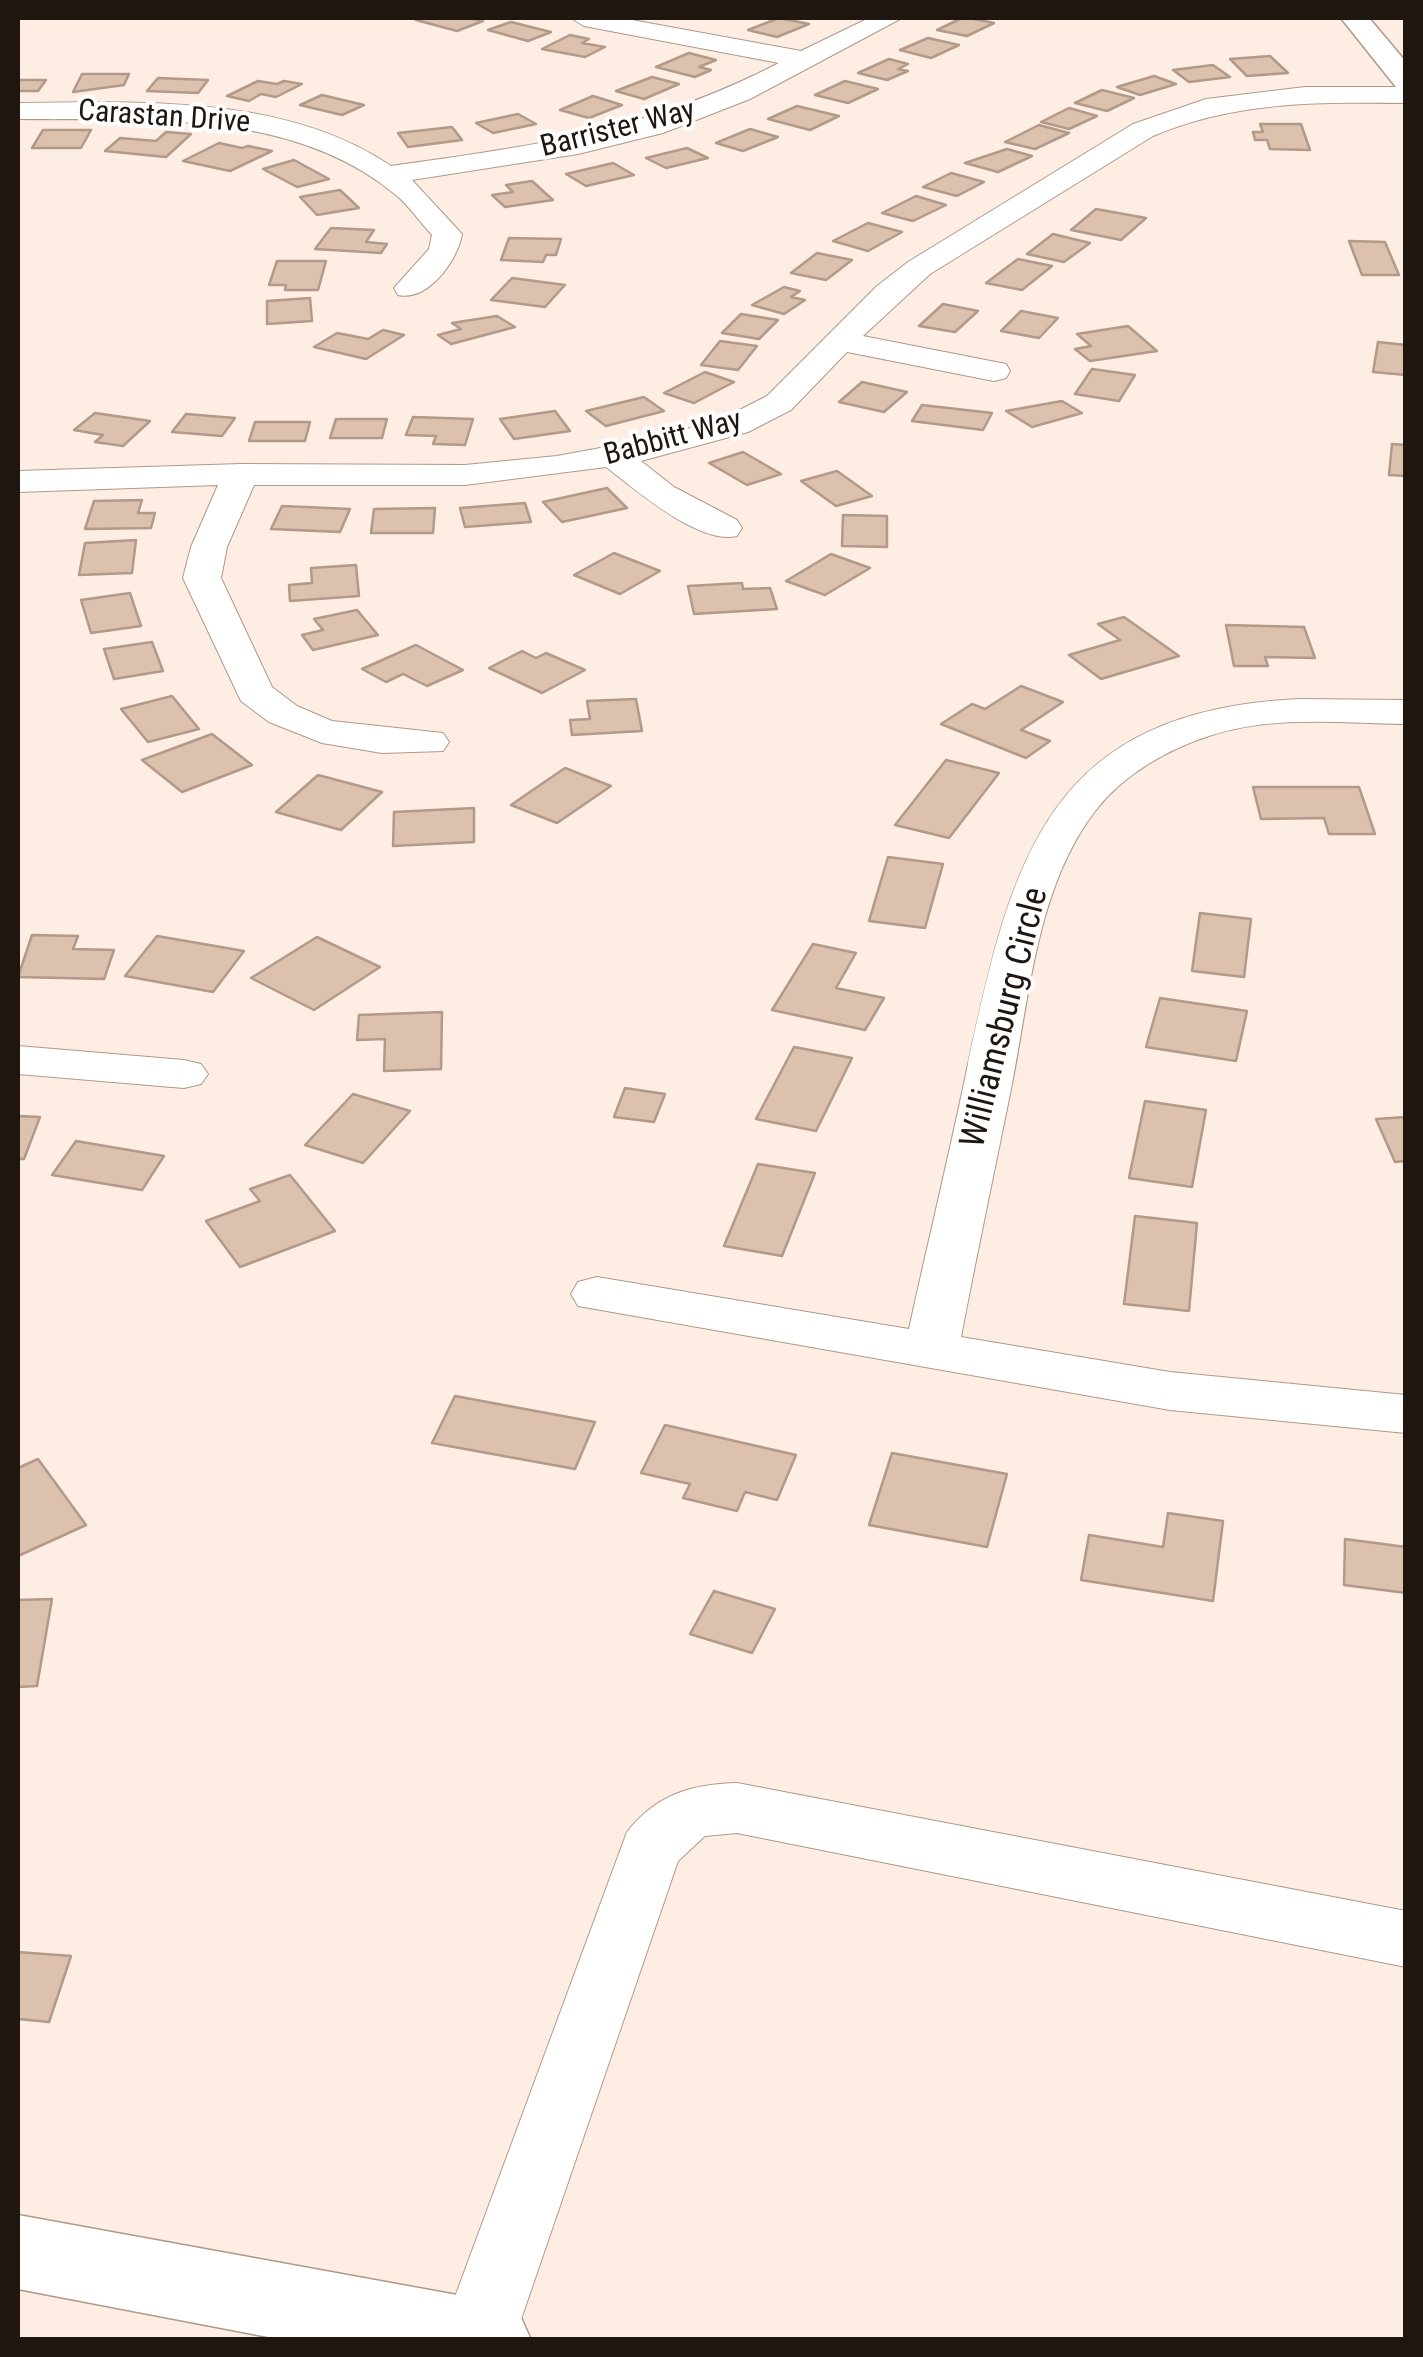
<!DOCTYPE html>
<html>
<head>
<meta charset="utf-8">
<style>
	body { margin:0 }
	#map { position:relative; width:1423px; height:2357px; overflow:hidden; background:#feede2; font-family:"Roboto Condensed",sans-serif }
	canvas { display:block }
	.frame { position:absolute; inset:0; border:20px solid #1f1610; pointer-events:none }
</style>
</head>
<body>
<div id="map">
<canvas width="1423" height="2357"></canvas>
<div class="frame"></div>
</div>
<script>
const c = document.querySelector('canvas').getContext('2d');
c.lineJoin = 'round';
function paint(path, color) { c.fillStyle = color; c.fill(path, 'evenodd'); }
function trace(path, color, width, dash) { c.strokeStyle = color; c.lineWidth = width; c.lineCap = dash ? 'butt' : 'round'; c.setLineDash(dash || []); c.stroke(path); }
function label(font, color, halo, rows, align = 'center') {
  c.font = font + ' "Roboto Condensed",sans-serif'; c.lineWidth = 8; c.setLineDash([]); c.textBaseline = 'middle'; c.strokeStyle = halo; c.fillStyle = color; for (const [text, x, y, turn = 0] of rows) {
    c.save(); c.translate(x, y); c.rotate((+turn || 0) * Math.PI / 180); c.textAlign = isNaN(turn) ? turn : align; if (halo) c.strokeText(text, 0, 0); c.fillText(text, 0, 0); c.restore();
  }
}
const building = new Path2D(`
	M422 18H469L483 21 457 31 416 20Z
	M779 18 809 24 777 37 748 30Z
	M962 18H969L994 23 967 36 937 30Z
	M511 22 551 32 528 41 488 30Z
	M570 35 589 39 582 43 605 47 585 57 542 49Z
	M928 38 959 45 931 58 900 50Z
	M689 53 716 60 699 67 711 70 695 77 656 67Z
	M1270 56 1288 73 1247 76 1230 59Z
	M889 59 908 64 898 69 908 71 887 80 858 73Z
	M1213 65 1230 77 1189 82 1173 70Z
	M82 74H129L124 85 73 92Z
	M1154 76 1176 84 1140 95 1117 87Z
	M652 77 679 84 644 99 616 91Z
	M158 78 208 80 198 93 147 91Z
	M18 80H46L38 91H18Z
	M258 81 277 84 284 81 302 84 276 97 261 94 249 101 227 96Z
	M845 81 878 89 848 103 815 95Z
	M1102 90 1134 98 1107 111 1075 103Z
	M322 95 364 105 342 115 300 105Z
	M593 96 622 105 589 118 560 110Z
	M797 106 839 116 810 130 768 119Z
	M1069 108 1097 116 1069 129 1041 122Z
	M518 114 536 124 493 133 476 123Z
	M1260 124H1301L1310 150 1270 149 1267 140H1255L1253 132H1263Z
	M1039 125 1069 133 1035 149 1005 142Z
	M452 127 462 140 408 147 398 133Z
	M750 129 778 137 743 151 716 143Z
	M43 130H91L81 148H32Z
	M166 132 191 134 166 157 105 151 120 138 156 141Z
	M219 143 242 148 248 146 272 151 230 171 183 161Z
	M687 148 708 158 666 168 646 158Z
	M1007 149 1032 156 998 172 965 163Z
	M294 160 329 179 297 187 263 169Z
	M613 163 634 175 586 186 566 174Z
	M951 173 984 182 957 196 923 187Z
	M532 181 553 200 505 207 492 195 513 192 506 185Z
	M340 190 359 208 317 215 300 197Z
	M916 196 946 205 913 221 882 213Z
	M1096 209 1146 218 1121 240 1071 230Z
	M868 223 902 232 868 251 833 241Z
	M331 228 374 230 366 242 387 244 381 253 315 249Z
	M1053 234 1090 243 1064 262 1027 254Z
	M509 238 561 239 556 255H546L543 262 501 260Z
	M1349 241 1385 242 1399 275H1362Z
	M817 253 852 260 826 280 791 273Z
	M1018 259 1052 266 1022 290 986 283Z
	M277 261H326L318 290H285L286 285H269Z
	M512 278 565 285 545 307 491 300Z
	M784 287 800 291 791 297 805 300 784 314 752 305Z
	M310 298 312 321 267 324V301Z
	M943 304 978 311 955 332 919 326Z
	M1021 311 1058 318 1039 338 1001 331Z
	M741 314 778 320 759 339 722 333Z
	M497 316 515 327 451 344 438 335 461 329 452 323Z
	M1128 326 1157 351 1090 361 1075 349 1091 346 1077 334Z
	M383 330 404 335 366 359 314 347 337 333 368 339Z
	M720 341 757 346 738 370 701 365Z
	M1378 342 1406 345V375L1373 372Z
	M1092 369 1135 375 1119 401 1075 394Z
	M705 372 734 382 694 403 664 393Z
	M862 382 907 392 884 412 839 402Z
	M644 397 664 411 606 426 586 411Z
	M1062 401 1082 413 1032 427 1006 411Z
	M922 405 992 413 983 430 912 421Z
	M555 411 570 431 514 439 500 419Z
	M95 413 150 421 123 446 95 442 103 435 74 430Z
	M186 414 235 418 222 436 172 432Z
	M413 417 473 419 465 445 433 444 436 436 406 435Z
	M336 419H387L382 438H330Z
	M255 422H310L305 441H249Z
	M1392 444 1406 445V476L1389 475Z
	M743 452 781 474 747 485 709 463Z
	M837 471 872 496 836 506 801 481Z
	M607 488 627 508 562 522 543 502Z
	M142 500 138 513H155L151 528 85 529 94 501Z
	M525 503 531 522 465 527 460 508Z
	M282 506 350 509 340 532 271 529Z
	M435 508 433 533H371L374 509Z
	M843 515 887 516V547L842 546Z
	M136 540 132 573 79 575 85 543Z
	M614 553 660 571 620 594 574 575Z
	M831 554 870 568 825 595 786 581Z
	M356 565 359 596 290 601 289 585 312 583 311 568Z
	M742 583 743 589 770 588 777 609 694 614 688 586Z
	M130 593 141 626 91 633 81 600Z
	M357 610 378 635 313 650 302 635 323 630 314 619Z
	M1124 617 1179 656 1101 679 1069 655 1120 640 1098 624Z
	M1226 625 1304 627 1315 658 1265 657 1268 666H1234Z
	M152 642 163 671 114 679 104 649Z
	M416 645 463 670 427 686 403 674 386 682 362 669Z
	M522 651 536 658 546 653 585 670 542 693 489 668Z
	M1021 686 1063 702 1021 730 1050 741 1026 758 941 724 972 704 985 709Z
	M172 696 199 729 148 742 121 709Z
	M636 699 642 731 572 735 570 720 590 719 587 701Z
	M212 734 252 765 182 792 142 760Z
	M946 760 999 773 949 838 895 825Z
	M565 768 611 786 557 823 511 805Z
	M318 775 382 792 341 830 276 812Z
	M1253 787H1359L1375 834H1329L1324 818 1261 819Z
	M474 808V842L393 846 394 812Z
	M888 857 943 864 925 928 869 921Z
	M1200 913 1251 919 1244 977 1192 971Z
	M32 935 78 936 73 949 114 950 104 979 18 977Z
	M157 936 244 951 213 992 125 976Z
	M317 937 380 967 314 1010 251 978Z
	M813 944 856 953 836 988 884 998 865 1030 772 1010Z
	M1160 998 1247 1011 1236 1061 1146 1047Z
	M442 1012 441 1069 384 1071 385 1039 357 1040 359 1015Z
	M794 1047 852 1058 816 1131 756 1119Z
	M625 1088 665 1094 654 1122 614 1117Z
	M353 1094 410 1111 363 1163 305 1145Z
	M1145 1101 1206 1110 1192 1187 1129 1178Z
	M18 1116 40 1117 24 1159H18Z
	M1406 1117V1161L1395 1162 1376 1119Z
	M76 1141 164 1156 142 1190 52 1175Z
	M758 1164 815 1173 782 1256 724 1246Z
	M290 1175 335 1231 240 1267 206 1221 260 1201 250 1189Z
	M1135 1216 1197 1223 1189 1311 1124 1304Z
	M455 1396 595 1422 575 1469 432 1443Z
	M665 1425 796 1455 777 1500 745 1492 737 1511 683 1498 690 1484 641 1473Z
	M892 1453 1007 1474 987 1547 869 1525Z
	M38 1459 86 1525 18 1556V1468Z
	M1168 1513 1223 1521 1213 1601 1081 1580 1089 1535 1163 1547Z
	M1345 1539 1406 1547V1593L1344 1585Z
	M714 1591 775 1609 752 1653 690 1634Z
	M52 1599 37 1686 18 1687V1600Z
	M18 1952 71 1956 49 2022 18 2019Z`);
const minor = new Path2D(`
	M571 18H621L801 51 869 18H902L750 99 663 133 578 154 412 180 462 234C458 260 428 302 398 295L394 288 429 249 432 235C420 222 409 206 396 195 291 108 145 121 18 119V103C141 102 285 94 391 166 538 145 645 132 779 63L584 26Z
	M1305 87H1406V103C1318 102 1235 101 1153 136L930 274 863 336 1006 364 1010 371 1006 378 994 381 847 352 791 410 748 432 641 461 674 487 737 520 742 528 737 536C699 545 636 490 606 467L465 485H254L227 547 221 578 272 687 297 706 332 721 443 733 449 742 443 751 382 753 322 743 269 722 241 701 183 578 191 547 218 485 18 492V471L241 464 465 465 557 456 660 437 724 418 767 396 877 286 908 262 1133 124 1206 99Z
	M1299 699 1406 700V724C1341 723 1271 715 1209 736 1168 749 1123 775 1096 810 1037 886 1030 993 1012 1084 995 1168 977 1253 961 1337L1170 1372 1406 1395V1433L1170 1410 578 1306 571 1294 578 1282 597 1277 909 1329C928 1242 949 1156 967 1069 1012 857 1048 711 1299 699Z
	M18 1046 184 1060 201 1064 208 1074 201 1084 184 1088 18 1074Z
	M737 1783 1406 1911V1967L737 1833 705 1836 678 1861 514 2340H439L627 1832C656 1795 691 1784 737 1783Z`);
const major = new Path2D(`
	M1341 18H1369L1406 62V90L1396 87Z
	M18 2215 490 2301 519 2313 531 2340H284L18 2289Z`);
const farStreetnames = [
	["Carastan Drive",164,118,4],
	["Barrister Way",618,130,-14],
	["Babbitt Way",673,439,-15]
];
const streetNames = [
	["Williamsburg Circle",1006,1018,-76]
];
paint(building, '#dcc1af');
trace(building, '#b29988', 2.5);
trace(minor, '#b29887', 2);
trace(major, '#b29887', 3);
paint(minor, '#fff');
paint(major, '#fff');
label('30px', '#1f1610', '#fff', farStreetnames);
label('35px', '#1f1610', '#fff', streetNames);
</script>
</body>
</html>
